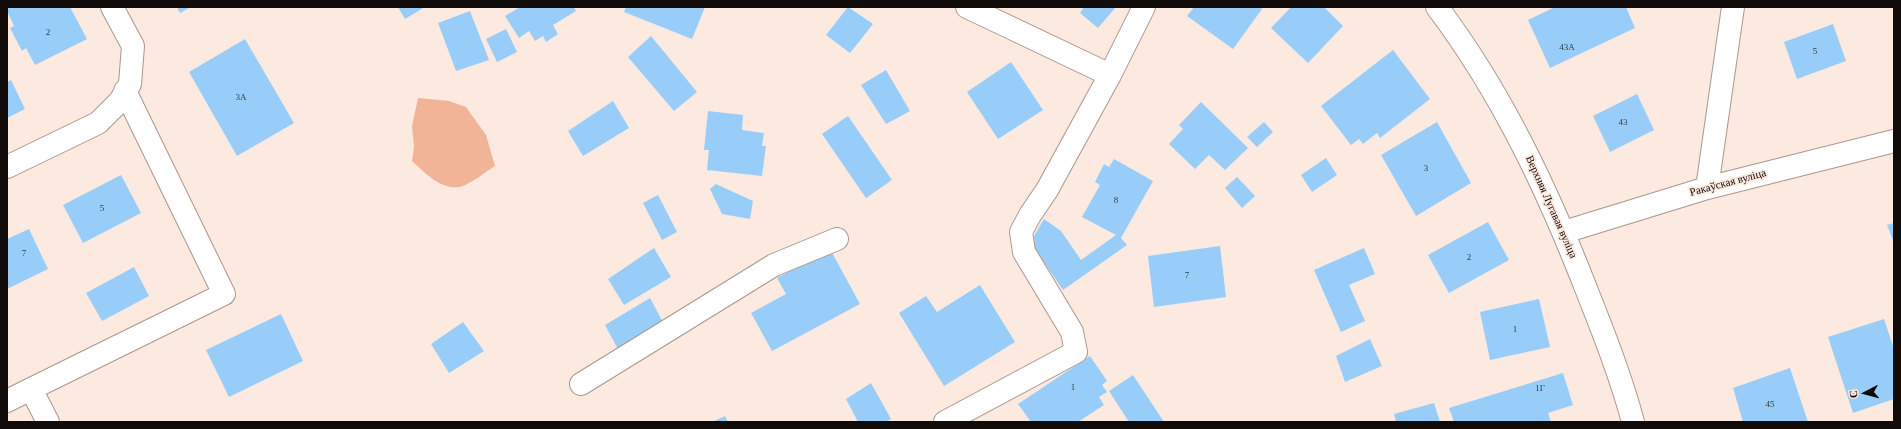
<!DOCTYPE html>
<html>
<head>
<meta charset="utf-8">
<style>
	body { margin:0 }
	#map { position:relative; width:1901px; height:429px; overflow:hidden; background:#fce9e0; font-family:"Times New Roman",serif }
	canvas { display:block }
	.frame { position:absolute; inset:0; border:8px solid #100b08; pointer-events:none }
	.north { position:absolute; left:1845px; top:373px; width:40px; height:40px; -webkit-text-stroke:3px #fce9e0; paint-order:stroke; rotate:264deg; font-size:11px; font-weight:700; line-height:16px; text-align:center; color:#100b08 }
	.north::after { content:''; display:block; margin:auto; width:14px; height:18px; background:#100b08; clip-path:polygon(50% 0,100% 100%,50% 72%,0 100%) }
</style>
</head>
<body>
<div id="map">
<canvas width="1901" height="429"></canvas>
<div class="frame"></div>
<div class="north">С</div>
</div>
<script>
const c = document.querySelector('canvas').getContext('2d');
c.lineJoin = 'round';
function paint(path, color) { c.fillStyle = color; c.fill(path, 'evenodd'); }
function trace(path, color, width, dash) { c.strokeStyle = color; c.lineWidth = width; c.lineCap = dash ? 'butt' : 'round'; c.setLineDash(dash || []); c.stroke(path); }
function label(font, color, halo, rows, align = 'center') {
  c.font = font + ' "Times New Roman",serif'; c.lineWidth = 3.5; c.setLineDash([]); c.textBaseline = 'middle'; c.strokeStyle = halo; c.fillStyle = color; for (const [text, x, y, turn = 0] of rows) {
    c.save(); c.translate(x, y); c.rotate((+turn || 0) * Math.PI / 180); c.textAlign = isNaN(turn) ? turn : align; if (halo) c.strokeText(text, 0, 0); c.fillText(text, 0, 0); c.restore();
  }
}
const water = new Path2D(`
	M418 98 449 101 466 107 486 135 495 166C487 171 469 185 460 187 441 190 425 173 412 161L414 147 412 126Z`);
const building = new Path2D(`
	M11 7H70L87 39 35 65 26 48 22 51 10 28 14 26 7 11V9Z
	M177 7H191L180 13Z
	M398 7H425L405 19Z
	M520 7H574L576 11 553 25 558 34 546 42 543 36 535 41 529 31 519 38 505 16Z
	M626 7H705L692 39 624 12Z
	M848 7 873 24 850 53 826 35Z
	M1084 7H1116L1098 28 1080 13Z
	M1194 7H1260L1262 9 1233 49 1187 16Z
	M1291 7H1324L1343 26 1308 63 1271 28Z
	M1555 7H1626L1635 28 1550 68 1528 20Z
	M470 11 489 60 456 71 438 23Z
	M1833 24 1846 61 1797 79 1784 42Z
	M506 29 517 52 497 62 486 39Z
	M651 36 697 92 674 111 628 57Z
	M245 39 294 123 237 156 189 72Z
	M1393 50 1430 99 1380 138 1377 133 1363 144 1359 139 1351 145 1321 106Z
	M1011 62 1043 110 998 139 967 92Z
	M886 70 910 111 886 124 861 85Z
	M11 80 25 109 7 118V82Z
	M1637 94 1654 130 1610 152 1593 116Z
	M613 101 629 128 583 156 568 131Z
	M1201 102 1248 148 1225 170 1209 155 1195 169 1169 144 1183 129 1179 125Z
	M708 111 743 115 742 130 764 133 762 146H766L762 176 707 170 709 150H704Z
	M848 116 892 180 866 198 822 134Z
	M1264 122 1273 132 1257 147 1247 137Z
	M1437 122 1471 183 1416 216 1381 155Z
	M1326 158 1337 175 1312 192 1301 175Z
	M1114 159 1153 181 1121 238 1127 245 1063 290 1035 249 1034 236 1044 219 1061 231 1081 260 1116 235 1082 217 1100 185 1095 182 1104 164 1109 167Z
	M121 175 141 213 83 243 63 205Z
	M1237 177 1255 196 1242 208 1225 188Z
	M716 184 753 201 750 219 722 214 710 189Z
	M658 195 677 232 662 240 643 203Z
	M1488 222 1509 260 1449 293 1428 255Z
	M1894 223V243L1887 225Z
	M29 229 48 269 7 289V239Z
	M1220 246 1226 297 1154 307 1148 256Z
	M654 248 671 277 624 305 608 279Z
	M1364 248 1375 274 1349 285 1365 321 1341 332 1314 270Z
	M830 249 860 304 772 351 751 313 786 294 777 278Z
	M134 267 149 296 102 321 86 293Z
	M980 285 1015 342 944 386 899 313 926 296 937 312Z
	M650 298 665 326 620 353 605 325Z
	M1539 299 1550 347 1490 360 1480 312Z
	M281 314 303 361 229 397 206 350Z
	M1884 319 1894 349V399L1853 413 1828 337Z
	M463 322 484 351 449 373 431 344Z
	M1370 339 1382 366 1345 382 1336 356Z
	M1090 356 1107 381 1102 385 1107 392 1099 397 1104 405 1078 422H1031L1018 404Z
	M1790 368 1808 422H1743L1733 388Z
	M1563 373 1573 405 1548 413 1551 422H1454L1449 408Z
	M1133 375 1164 422H1129L1109 391Z
	M871 383 891 419 886 422H858L846 399Z
	M1434 403 1440 422H1396L1394 414Z
	M725 416 728 422H712Z`);
const minor = new Path2D(`
	M967 7 1110 75
	M1437 7C1502 93 1548 191 1587 291 1604 334 1621 377 1633 422
	M7 167 98 123 120 101 130 84 133 46 112 7
	M1707 188 1733 7
	M1564 232 1707 188 1894 141
	M581 384 774 265 837 239
	M7 401 31 389
	M48 422 31 389 224 294 125 91
	M945 422 1076 352 1072 332 1024 252 1021 232 1030 215 1047 190 1110 75 1144 7`);
const numberNames = [
	["2",48,33],
	["43А",1567,48],
	["5",1815,52],
	["3А",241,98],
	["43",1623,123],
	["3",1426,169],
	["8",1116,201],
	["5",102,209],
	["7",24,254],
	["2",1469,258],
	["7",1187,276],
	["1",1515,330],
	["1",1073,388],
	["1Г",1540,389],
	["45",1770,405]
];
const streetNames = [
	["Ракаўская вуліца",1728,183,-15],
	["Верхняя Лугавая вуліца",1551,207,66]
];
paint(water, '#f2b496');
paint(building, '#99cdf9');
trace(minor, '#a99890', 24);
trace(minor, '#fff', 22);
label('9px', '#323c44', null, numberNames);
label('11px', '#100b08', '#fce9e0', streetNames);
</script>
</body>
</html>
